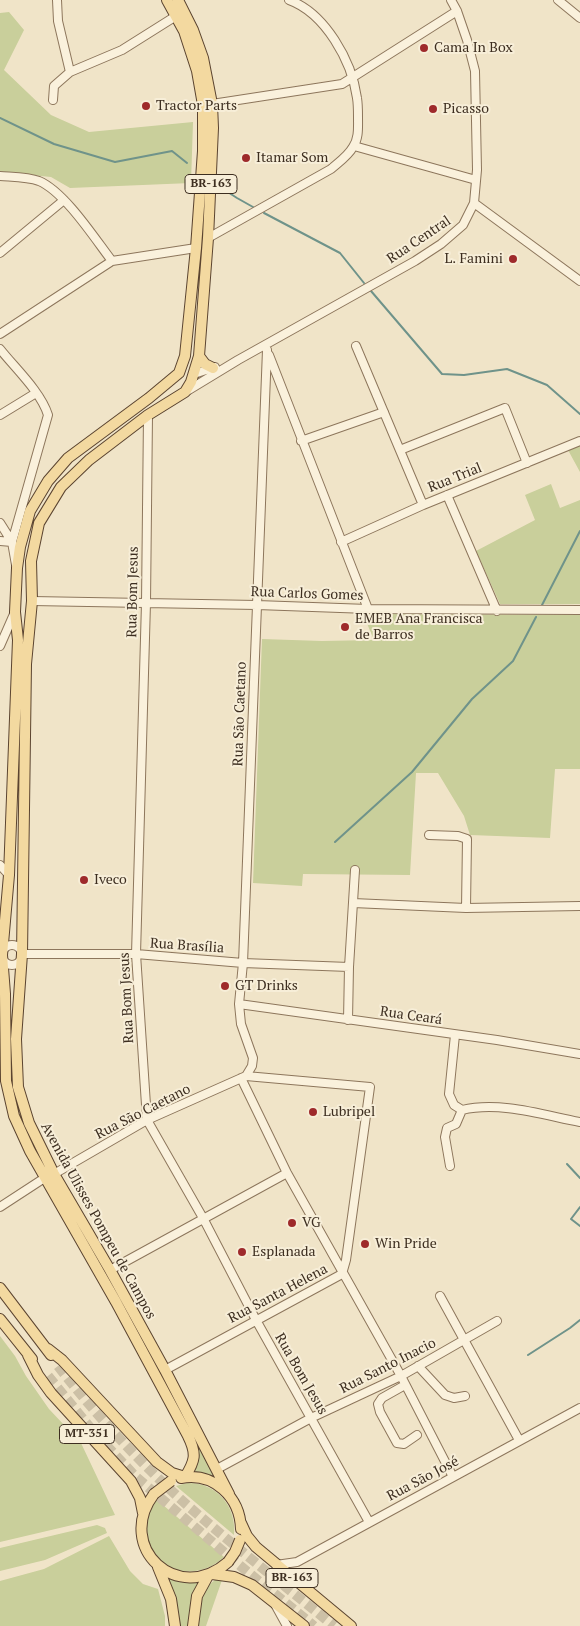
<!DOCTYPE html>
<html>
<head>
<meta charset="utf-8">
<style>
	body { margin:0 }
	canvas { display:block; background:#f0e4c8 }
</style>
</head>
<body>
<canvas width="580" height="1626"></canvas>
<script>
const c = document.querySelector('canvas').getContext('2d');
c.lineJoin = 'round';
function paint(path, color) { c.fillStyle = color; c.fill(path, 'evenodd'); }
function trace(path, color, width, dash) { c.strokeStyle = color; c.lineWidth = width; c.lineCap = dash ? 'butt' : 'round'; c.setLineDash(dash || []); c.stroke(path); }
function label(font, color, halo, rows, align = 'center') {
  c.font = font + ' "PT Serif",serif'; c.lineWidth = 4; c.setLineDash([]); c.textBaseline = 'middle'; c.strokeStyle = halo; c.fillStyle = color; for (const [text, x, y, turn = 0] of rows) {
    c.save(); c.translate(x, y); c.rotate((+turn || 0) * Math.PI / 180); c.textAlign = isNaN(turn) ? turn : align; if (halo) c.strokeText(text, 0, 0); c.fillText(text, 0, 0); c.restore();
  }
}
const green = new Path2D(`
	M9 12 24 30 4 70 51 115 89 132 193 122 191 183 70 188 51 177 0 172V13Z
	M580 446V472L568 450Z
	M551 484 560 508 580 500V604H500L476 551 535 520 525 495Z
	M363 614 580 615V769H555L550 838 470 835 464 816 438 773H416L410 875 303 874 302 886 253 883 262 639 322 641 374 640Z
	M0 1336 15 1356 26 1376 49 1409 81 1443 115 1515 0 1542Z
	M196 1440 219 1482 190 1475Z
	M187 1483C216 1482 237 1506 234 1535L176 1486Z
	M156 1499 224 1557C195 1584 151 1572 146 1531 144 1519 151 1509 156 1499Z
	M97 1525 105 1528 107 1533 45 1560 0 1571V1548Z
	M109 1536 130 1571 143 1584 158 1589 165 1616V1626H0V1581L44 1569Z
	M167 1576 191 1582 201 1580 189 1626H179L176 1602Z
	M215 1580H222L206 1626H199C200 1610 200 1590 215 1580Z`);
const stream = new Path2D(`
	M0 118 54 144 115 162 172 151 187 163
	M217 185 237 198 253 207
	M264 213 340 253 364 283
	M371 291 442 374 464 375 507 369 547 385 580 414
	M541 607 580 531
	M335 842 412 772 472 699 513 661 536 617
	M567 1164 580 1178
	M580 1207 571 1219 580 1226
	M528 1355 570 1328 580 1320`);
const majorTunnel = new Path2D(`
	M58 1366C97 1416 140 1463 187 1505 235 1547 285 1586 334 1626
	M48 1376 92 1430 136 1477 238 1564 314 1626`);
const minor = new Path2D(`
	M57 0 58 21 70 72
	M558 0 580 18
	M53 100 54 86 70 72 122 50 176 16
	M212 104 342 84 457 11
	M354 146 476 180
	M0 176C12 177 28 177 39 181 65 192 95 239 112 261
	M474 203 580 281
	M208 238 331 169C339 162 348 156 353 147 359 138 358 128 358 117 358 111 358 104 357 98 352 61 325 13 289 0
	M0 253 64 200
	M0 334 112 261 196 248
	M356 346 423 505
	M0 349C15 368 41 392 48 415L12 542 16 565
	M269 355 368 609
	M194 374 215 367
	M187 391 238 360 415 261 441 244 463 225 474 203 477 170 475 71 467 40 457 11 451 0
	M0 415 36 393
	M148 415 146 603 136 954 147 1120 203 1218 256 1320 369 1522
	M301 441 384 412
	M400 450 505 408 527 463
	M447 495 497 611
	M0 523 12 542
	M0 541 12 542
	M341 542 423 505 580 441
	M32 601 257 605 368 609 580 610
	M0 646 14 614
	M429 835 458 836 467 839 466 908
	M0 865 9 875
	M353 903 466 908 580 906
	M2 955a10 10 0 1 1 20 0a10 10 0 1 1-20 0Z
	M22 954H136L243 963 349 967
	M239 1004 497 1040 580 1054
	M348 1020 349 967 355 870
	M455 1035 449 1094 454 1105 462 1110C500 1101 543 1115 580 1122
	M241 1078 287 1173 401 1376 453 1477
	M450 1166 445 1137 447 1128 456 1124 462 1110
	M54 1174 147 1120 246 1076 252 1066 253 1058 241 1024 239 1004 243 963 267 350
	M0 1207 46 1177
	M110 1270 287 1173
	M440 1296 519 1440
	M418 1366 445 1395 454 1398 465 1396
	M165 1370 342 1274 346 1260 370 1087 246 1076
	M405 1385 382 1398 378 1404 380 1412 397 1443 404 1444 417 1435
	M217 1469 311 1418 401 1376 497 1321
	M276 1565 297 1562 580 1408
	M276 1606 287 1626`);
const major = new Path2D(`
	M167 0 184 31 197 71 203 105V151L196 248 185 356 179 373 149 398 68 458 48 481 30 511 20 547 17 568 15 612 18 640 9 875 2 955 5 994 6 1081 14 1116 30 1151 116 1302 188 1436C197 1454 195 1461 185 1477
	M178 0 193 30 203 58 212 104 213 128 208 238 199 356 191 382 185 392 148 415 89 460 61 487 39 523 31 561 32 601 26 664 22 954 16 1039 18 1087 29 1123 54 1174 110 1270 165 1370 229 1494
	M199 356 205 364 213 368
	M0 1288 51 1355
	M0 1319 32 1359
	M48 1349 62 1360 157 1462 172 1473 185 1477
	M28 1355 38 1375 51 1393 131 1481 140 1498 143 1513
	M181 1478C214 1472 240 1497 241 1529
	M154 1494C114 1547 178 1606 228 1562
	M241 1523 247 1536 256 1547 351 1626
	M158 1567 171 1599 175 1626
	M212 1574 234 1577 252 1585 304 1626
	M193 1626 197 1596 209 1574`);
const majorBridge = new Path2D(`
	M154 1494 171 1481
	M228 1562 235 1552 240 1540`);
const markers = [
	[424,48,5,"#9e2a2b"],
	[146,106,5,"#9e2a2b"],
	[433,109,5,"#9e2a2b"],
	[246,158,5,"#9e2a2b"],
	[513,259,5,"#9e2a2b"],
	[345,627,5,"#9e2a2b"],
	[84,880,5,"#9e2a2b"],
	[225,986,5,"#9e2a2b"],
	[313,1112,5,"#9e2a2b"],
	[292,1223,5,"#9e2a2b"],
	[365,1244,5,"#9e2a2b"],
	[242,1252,5,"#9e2a2b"]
];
const shields = [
	[211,184,52],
	[87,1434,55],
	[292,1578,52]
];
const shieldNames = [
	["BR-163",211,184],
	["MT-351",87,1434],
	["BR-163",292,1578]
];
const poiNames = [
	["Cama In Box",434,48],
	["Tractor Parts",156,106],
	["Picasso",443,109],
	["Itamar Som",256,158],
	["L. Famini",503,259,"right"],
	["EMEB Ana Francisca",355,619],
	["de Barros",355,635],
	["Iveco",94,880],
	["GT Drinks",235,986],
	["Lubripel",323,1112],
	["VG",302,1223],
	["Win Pride",375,1244],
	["Esplanada",252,1252]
];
const streetNames = [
	["Rua Central",419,240,-34],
	["Rua Trial",455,478,-22],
	["Rua Bom Jesus",133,592,-89],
	["Rua Carlos Gomes",307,594,2],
	["Rua São Caetano",240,714,-88],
	["Rua Brasília",187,946,4],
	["Rua Bom Jesus",127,998,-93],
	["Rua Ceará",411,1016,8],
	["Rua São Caetano",143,1112,-27],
	["Avenida Ulisses Pompeu de Campos",98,1221,61],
	["Rua Santa Helena",278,1294,-28],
	["Rua Santo Inacio",388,1366,-27],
	["Rua Bom Jesus",301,1374,60],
	["Rua São José",423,1479,-28]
];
paint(green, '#c9cf9b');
trace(stream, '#6f938a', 2);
trace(majorTunnel, '#ccc0a6', 10, [10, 5]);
trace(minor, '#8d765c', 10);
trace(major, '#5b4430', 12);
trace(minor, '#faf1dc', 8);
trace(major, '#f3d9a0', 10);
trace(majorBridge, '#5b4430', 12, []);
trace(majorBridge, '#f3d9a0', 10);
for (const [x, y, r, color] of markers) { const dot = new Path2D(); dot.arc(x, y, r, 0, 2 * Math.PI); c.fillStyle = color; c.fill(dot); trace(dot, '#f7eed8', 2); }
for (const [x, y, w] of shields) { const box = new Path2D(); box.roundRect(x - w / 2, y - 9.5, w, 19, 4); c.fillStyle = '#f7eed8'; c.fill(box); trace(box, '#3d2e20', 1); }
label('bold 12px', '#3d2e20', null, shieldNames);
label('14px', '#3d2e20', '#f7eed8', poiNames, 'left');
label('14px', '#3d2e20', '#f7eed8', streetNames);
</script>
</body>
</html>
